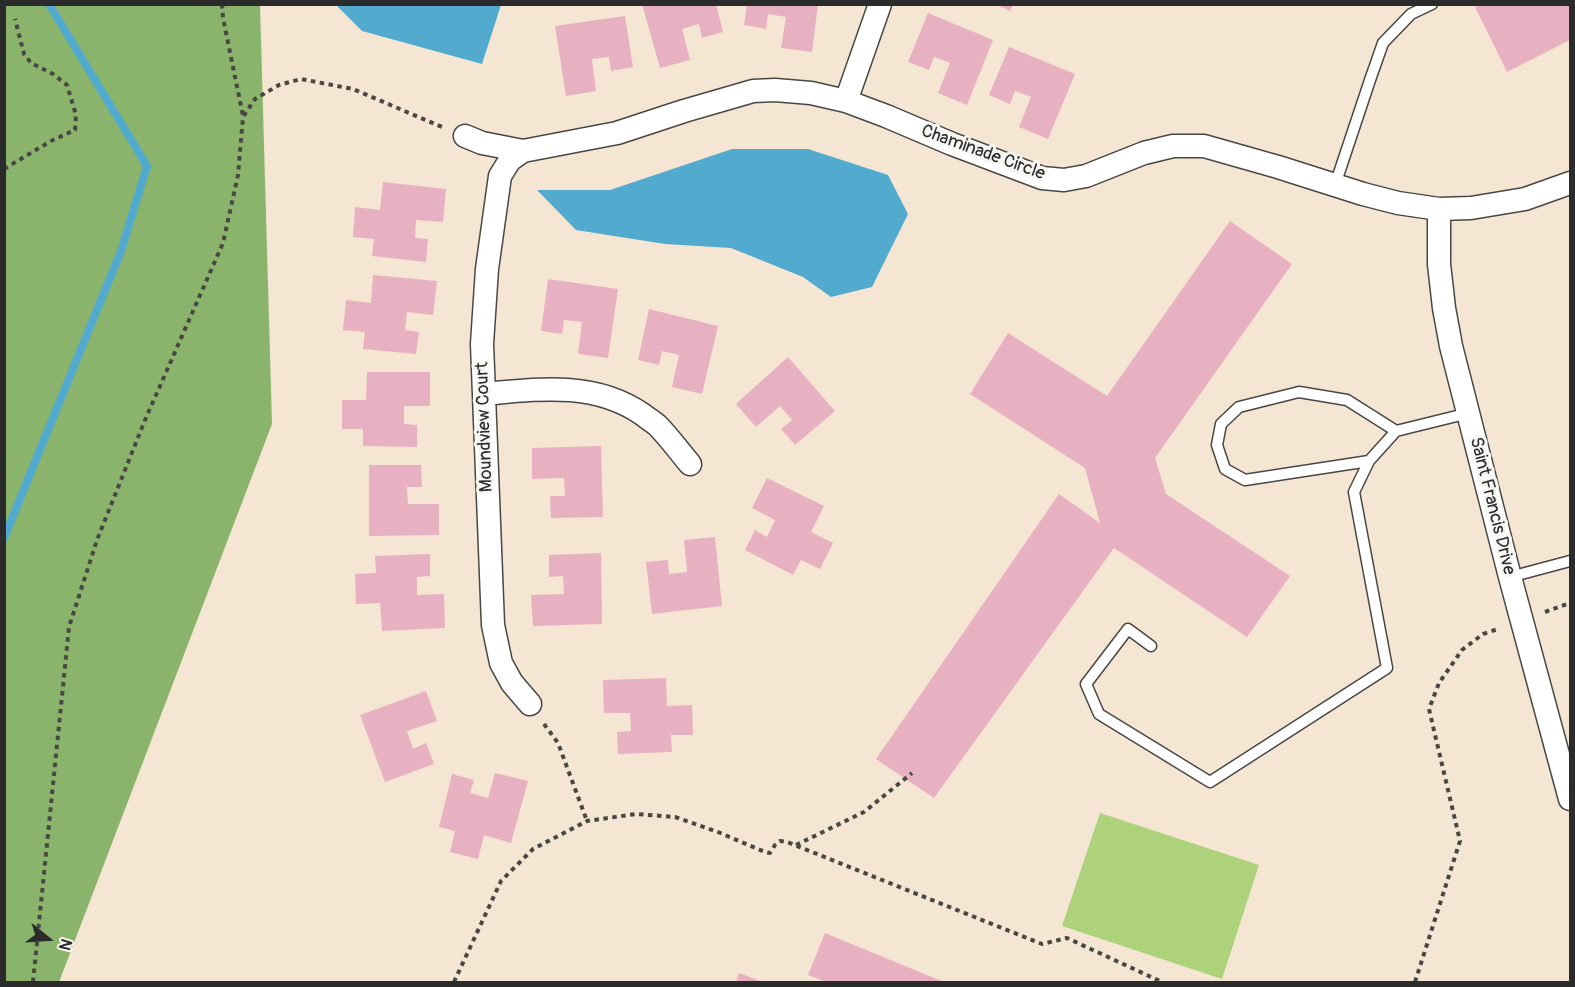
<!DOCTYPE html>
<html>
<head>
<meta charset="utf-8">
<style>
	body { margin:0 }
	#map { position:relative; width:1575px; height:987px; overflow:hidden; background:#f4e6d2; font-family:Pangolin,sans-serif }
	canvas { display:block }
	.frame { position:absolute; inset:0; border:6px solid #2b2b2b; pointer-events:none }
	.north { position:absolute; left:18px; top:909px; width:60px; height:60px; -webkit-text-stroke:4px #f6f6f2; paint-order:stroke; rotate:108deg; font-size:16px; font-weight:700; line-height:24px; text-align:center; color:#2b2b2b }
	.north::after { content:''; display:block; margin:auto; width:21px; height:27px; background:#2b2b2b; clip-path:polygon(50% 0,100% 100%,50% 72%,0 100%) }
</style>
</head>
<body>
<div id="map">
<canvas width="1575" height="987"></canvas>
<div class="frame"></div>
<div class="north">N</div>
</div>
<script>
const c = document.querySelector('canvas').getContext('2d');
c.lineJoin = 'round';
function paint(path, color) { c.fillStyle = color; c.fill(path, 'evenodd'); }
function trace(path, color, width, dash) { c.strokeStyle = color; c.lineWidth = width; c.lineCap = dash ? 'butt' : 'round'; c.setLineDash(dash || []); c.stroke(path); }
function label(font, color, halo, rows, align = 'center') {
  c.font = font + ' Pangolin,sans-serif'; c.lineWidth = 6; c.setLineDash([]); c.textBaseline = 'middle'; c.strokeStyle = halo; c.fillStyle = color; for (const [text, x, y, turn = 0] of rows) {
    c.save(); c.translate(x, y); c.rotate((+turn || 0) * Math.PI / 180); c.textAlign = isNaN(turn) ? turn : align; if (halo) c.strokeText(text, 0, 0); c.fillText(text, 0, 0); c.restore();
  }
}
const green = new Path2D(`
	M1100 813 1259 865 1222 979 1062 926Z`);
const forest = new Path2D(`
	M5 4 260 5 272 424 59 982H5Z`);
const water = new Path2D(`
	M336 5H501L482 64 362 31Z
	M732 149H808L888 175 908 214 872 287 831 297 803 277 731 248 665 244 576 230 537 190H610Z`);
const stream = new Path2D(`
	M4 538 121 251 147 166 49 4`);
const building = new Path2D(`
	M642 4H716L723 32 702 38 699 24 682 29 690 60 660 68Z
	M747 4H818L812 52 781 48 786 17 768 14 766 29 744 25Z
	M995 4H1013L1010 11Z
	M1480 4H1570V40L1507 72 1475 7Z
	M928 13 993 40 967 105 938 93 950 63 934 57 929 70 908 62Z
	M625 16 633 67 611 71 609 57 592 59 596 91 566 96 555 26Z
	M1009 47 1075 74 1048 139 1019 127 1031 97 1015 91 1010 104 989 95Z
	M383 182 446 189 443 222 416 220 415 238 428 239 426 262 372 256 374 239 353 237 355 207 380 210Z
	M1230 221 1292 264 1155 458 1166 494 1290 576 1247 637 1114 548 934 798 876 759 1059 494 1100 523 1085 468 970 394 1008 333 1107 396Z
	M373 275 437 281 433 315 407 312 405 330 419 332 416 354 363 349 365 332 343 330 346 300 371 303Z
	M548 279 618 289 608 358 578 354 582 322 564 320 562 334 541 331Z
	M649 309 718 326 702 394 672 387 679 355 662 351 659 365 638 360Z
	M788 357 835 411 795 445 781 429 792 420 780 406 756 427 736 404Z
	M367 372H430V406H404V424L417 425V447L363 446V429H342V400H366Z
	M601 446 603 517 551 518 550 496H565L564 478 532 479V448Z
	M369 465H421L422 487H407L408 504H439V535L369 536Z
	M767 478 824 506 811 532 833 543 820 569 801 560 793 575 745 550 755 530 767 537 775 520 752 508Z
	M715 537 722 606 652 614 646 562 668 560 669 574 687 572 684 540Z
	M601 553 602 624 533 626 531 595 564 594 563 576 549 577V555Z
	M430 554V576L417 577V595L444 594 445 628 382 631 380 603 356 604 355 574 376 573 375 556Z
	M666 678 667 706 692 705 693 735H671L672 752 618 754 617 732 631 731 630 713H604L603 680Z
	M426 691 437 721 407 731 413 749 426 743 434 764 385 782 360 715Z
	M495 773 528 781 511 843 484 835 478 859 450 852 455 831 439 827 452 774 474 780 470 793 488 798Z
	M825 933 944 982H826L808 975Z
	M739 973 763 982H736Z`);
const path = new Path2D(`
	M222 4 223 18 243 116
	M4 169 51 141 75 130 76 115 67 85 53 74 31 63 24 54 15 19
	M1545 612 1570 603
	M544 724 558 743 587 821
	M796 845 864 812 912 773
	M33 982 69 627 97 540 145 420 223 243 238 175 243 117 255 99 279 85 301 79 353 89 442 127
	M454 982 501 881 533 849 587 821 636 814 675 817 718 832 765 852 770 853 775 845 780 841 787 842 1042 944 1067 938 1162 982
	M1415 982 1460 841 1429 709 1439 683 1462 650 1483 634 1498 629`);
const service = new Path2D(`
	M1335 185 1370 80 1383 43 1411 14 1432 4
	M1369 461 1245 480 1225 469 1217 445 1221 424 1239 407 1299 392 1347 400 1396 431
	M1510 577 1570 561
	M1151 646 1128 629 1086 684 1099 714 1210 782 1387 668 1354 492 1369 461 1396 431 1469 413`);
const minor = new Path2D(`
	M846 101 880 4
	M465 136 482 143 523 151 617 133 684 111 753 91 775 90 811 93 846 101 886 116 952 144 1042 178 1064 180 1086 176 1144 153 1173 146H1204L1278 167 1363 194 1398 203 1439 209 1471 208 1525 199 1570 183
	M523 151 510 160 500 176 487 269 482 344 493 625 501 663 512 683 530 704
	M1439 209V264L1444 308 1451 346 1510 577 1570 799
	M484 394C538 389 594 381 642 414 647 418 652 421 657 425 669 437 679 451 690 464`);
const streetNames = [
	["Chaminade Circle",983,153,20],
	["Moundview Court",485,427,-92],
	["Saint Francis Drive",1492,506,76]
];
paint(green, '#aed27b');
paint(forest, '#8ab46b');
paint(water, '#52aacf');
trace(stream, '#52aacf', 8);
paint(building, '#e8b1c2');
trace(service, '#494744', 13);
trace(minor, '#494744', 25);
trace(path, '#494744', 4, [4.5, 4.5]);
trace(service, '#fff', 10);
trace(minor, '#fff', 22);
label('18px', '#2b2b2b', '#f6f6f2', streetNames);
</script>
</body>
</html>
